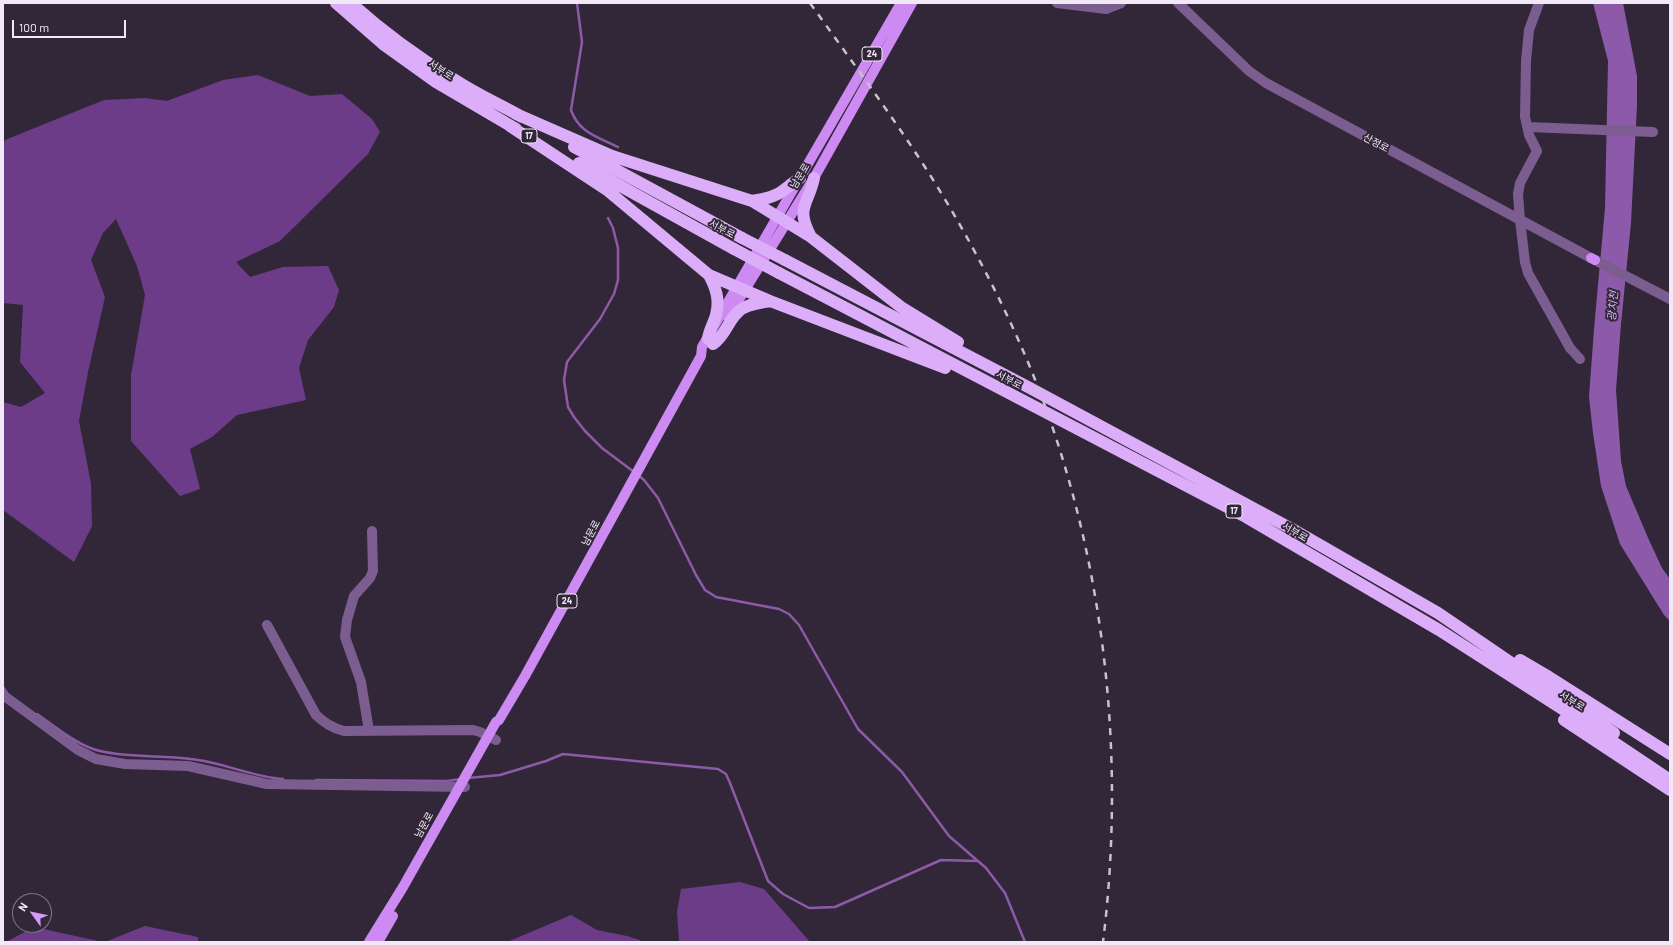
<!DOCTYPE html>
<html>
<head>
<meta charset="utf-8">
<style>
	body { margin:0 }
	#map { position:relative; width:1673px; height:945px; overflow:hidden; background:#322739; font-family:Barlow,sans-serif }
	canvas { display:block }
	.frame { position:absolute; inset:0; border:4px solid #f1eaf6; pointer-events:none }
	.north { position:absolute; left:12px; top:893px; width:40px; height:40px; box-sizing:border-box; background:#322739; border:1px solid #7e7585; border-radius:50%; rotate:303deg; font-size:11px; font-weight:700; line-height:16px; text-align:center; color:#f1eaf6 }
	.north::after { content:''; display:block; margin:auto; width:14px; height:18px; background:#d69bf9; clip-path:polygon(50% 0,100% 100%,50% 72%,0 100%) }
	.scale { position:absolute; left:12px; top:20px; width:114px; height:18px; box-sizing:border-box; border:2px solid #f1eaf6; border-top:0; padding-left:5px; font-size:12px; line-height:14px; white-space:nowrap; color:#f1eaf6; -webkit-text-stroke:3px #322739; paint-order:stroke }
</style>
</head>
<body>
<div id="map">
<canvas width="1673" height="945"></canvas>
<div class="frame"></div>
<div class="north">N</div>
<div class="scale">100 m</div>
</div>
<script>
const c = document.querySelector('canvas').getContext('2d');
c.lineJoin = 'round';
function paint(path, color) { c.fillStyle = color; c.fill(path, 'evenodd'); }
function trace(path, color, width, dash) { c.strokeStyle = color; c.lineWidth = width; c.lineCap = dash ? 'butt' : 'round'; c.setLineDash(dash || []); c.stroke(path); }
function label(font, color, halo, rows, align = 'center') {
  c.font = font + ' Barlow,"Noto Sans KR",sans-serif'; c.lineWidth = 4; c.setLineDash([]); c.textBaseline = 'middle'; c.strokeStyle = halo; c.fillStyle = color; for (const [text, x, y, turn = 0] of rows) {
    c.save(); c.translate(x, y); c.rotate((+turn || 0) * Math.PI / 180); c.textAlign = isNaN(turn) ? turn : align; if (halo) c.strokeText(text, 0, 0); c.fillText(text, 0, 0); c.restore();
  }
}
const forest = new Path2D(`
	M258 75 310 96 342 94 372 119 380 132 368 154 280 241 236 262 250 277 283 267 328 266 339 290 334 307 308 340 299 368 306 400 237 415 212 437 190 449 200 489 180 496 131 441V375L145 295 137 266 116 219 103 233 91 260 105 297 88 372 79 421 91 484 92 526 74 562 3 510V402L21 407 45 393 20 362 23 305 3 303V144L5 140 104 100 145 98 167 101 223 80Z
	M740 882 764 889 810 942H679L677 912 681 889Z
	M571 915 597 930 627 936 645 942H507Z
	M145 926 198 937V942H105Z
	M34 927 103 942H9L8 941Z`);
const water = new Path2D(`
	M1593 3H1623L1637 76V105L1631 223 1621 324 1616 390 1621 461 1626 486 1649 540 1662 568 1670 579V621L1664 615 1620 544 1601 486 1593 433 1589 397 1594 329 1605 208 1608 61Z`);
const stream = new Path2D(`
	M577 3 582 42 571 110C579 133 598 137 618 147
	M608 218 613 228 618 248V280L614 294 600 319 567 362 564 380 568 407 574 417 585 431 602 448 634 472
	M638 475 644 480 658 498 696 575 705 590 716 597 779 609 789 614 799 625 858 729 902 772 949 836 986 868 1005 893 1025 942
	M3 687 7 693
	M37 714C56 727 78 746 100 751 130 758 161 755 191 759 222 762 252 777 283 779
	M468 778 500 775 546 761 563 754 718 769 726 774 730 783 768 881 783 894 809 908 835 907 941 860 977 861
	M316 780 447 781 461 779`);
const minor = new Path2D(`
	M1057 3 1106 9 1121 3
	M1178 3 1249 71 1266 83 1591 258
	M1539 3 1529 30 1526 61 1525 117 1529 135 1537 151 1520 183 1518 194 1520 220 1525 262 1528 273 1570 348 1580 359
	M1528 127 1653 132
	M1595 260 1670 299
	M267 625 316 715C325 723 332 728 344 731L473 730 480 732 496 740
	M3 695 78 750 96 759 125 764 188 766 267 784 465 787
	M369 731 361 682 345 637 347 620 354 596 370 578 373 571 372 531`);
const major = new Path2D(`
	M1591 258 1595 260
	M728 317 814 178 912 3
	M369 942 403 887 496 722 499 720 525 676 701 356 702 347 901 3
	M378 942 393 916`);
const highway = new Path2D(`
	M336 3 383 44 436 82 516 129
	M351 3C382 31 416 56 452 78 474 93 499 104 522 117
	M516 114 612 156 752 201 811 237 901 307 958 342
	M510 126 607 190 709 275 770 301 945 368
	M574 147 742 238
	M579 163 734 249
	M752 201C764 199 776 197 785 189 791 185 794 181 800 178
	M811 237C795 207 808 206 814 178
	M785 260 1028 387 1292 529 1438 613 1614 733
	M779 273 1246 517 1439 630 1603 735 1670 780
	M708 339C709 330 714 323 716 315 720 300 716 288 709 275
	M713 344C726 335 727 322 738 312 745 304 760 303 770 301
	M1520 660 1549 677 1670 754
	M1564 720 1670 790`);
const rail = new Path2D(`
	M810 3C860 73 913 143 956 218 987 272 1015 328 1038 387 1105 562 1126 756 1103 942`);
const highwayBridge = new Path2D(`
	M742 238 785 260
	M734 249 779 273`);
const shields = [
	[872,54,20],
	[529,136,16],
	[1234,511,16],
	[567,601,20]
];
const shieldNames = [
	["24",872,54],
	["17",529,136],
	["17",1234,511],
	["24",567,601]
];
const streetNames = [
	["서부로",441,70,33],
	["산정로",1376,143,28],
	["남문로",800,176,-59],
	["서부로",722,229,29],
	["서부로",1009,380,28],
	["서부로",1295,532,31],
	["남문로",591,533,-62],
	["서부로",1572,701,32],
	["남문로",424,825,-61]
];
const waterNames = [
	["광치천",1613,306,-85]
];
paint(forest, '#6d3c88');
paint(water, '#8c5aa8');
trace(stream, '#8c5aa8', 2.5);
trace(minor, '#7c5d8f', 10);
trace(major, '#cd8af3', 10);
trace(highway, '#dcaef9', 12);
trace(rail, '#c8c1ce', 2.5, [7, 7]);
trace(highwayBridge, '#dcaef9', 12);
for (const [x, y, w] of shields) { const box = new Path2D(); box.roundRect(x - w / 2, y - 7, w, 14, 3); c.fillStyle = '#322739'; c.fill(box); trace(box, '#f1eaf6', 1); }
label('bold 9px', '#f1eaf6', null, shieldNames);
label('10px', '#f1eaf6', '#322739', streetNames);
label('italic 11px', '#dab3f2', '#322739', waterNames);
</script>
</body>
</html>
